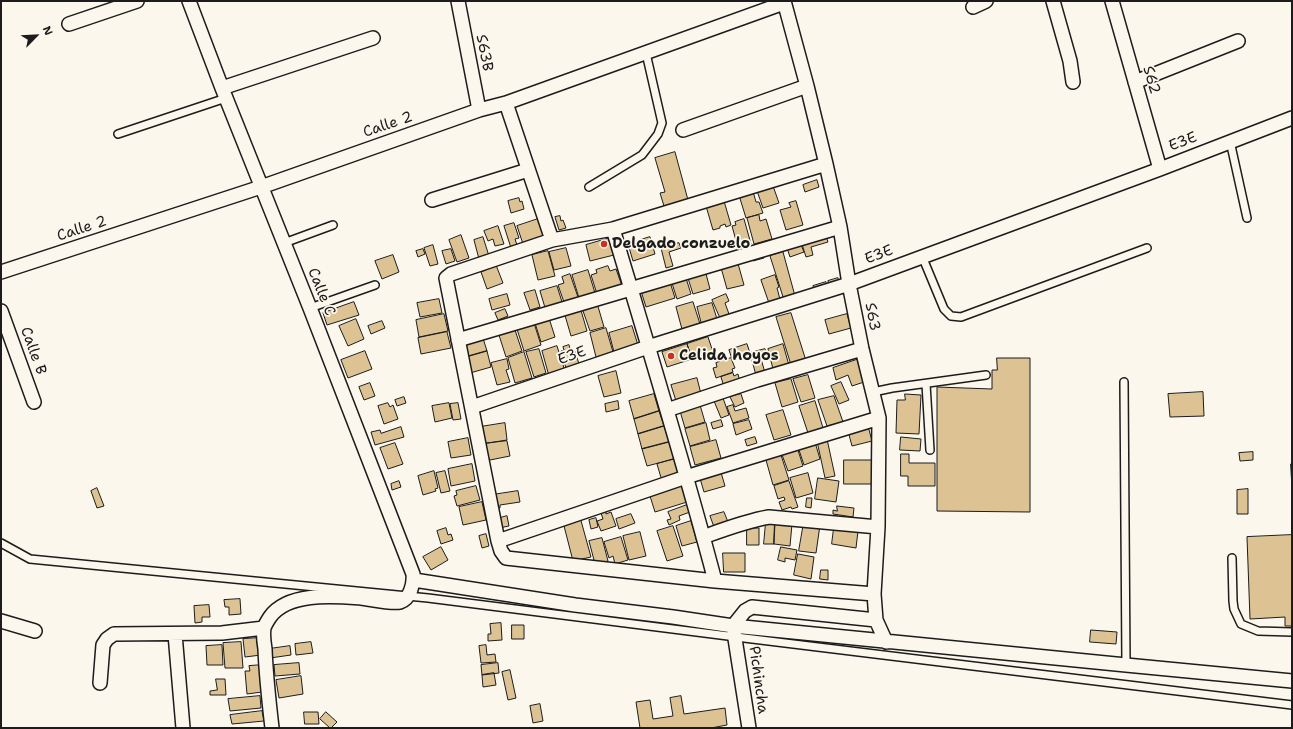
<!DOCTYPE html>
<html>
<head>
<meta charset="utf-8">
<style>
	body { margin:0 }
	#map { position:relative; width:1293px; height:729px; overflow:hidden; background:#fbf7ec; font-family:"Shantell Sans",sans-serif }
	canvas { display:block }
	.frame { position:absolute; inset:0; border:2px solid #1c1c1c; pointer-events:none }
	.north { position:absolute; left:16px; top:16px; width:40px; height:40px; -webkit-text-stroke:3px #fbf7ec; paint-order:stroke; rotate:66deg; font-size:11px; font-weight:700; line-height:16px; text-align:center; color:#1c1c1c }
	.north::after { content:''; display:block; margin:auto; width:14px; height:18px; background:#1c1c1c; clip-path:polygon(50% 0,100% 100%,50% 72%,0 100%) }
</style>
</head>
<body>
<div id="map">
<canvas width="1293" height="729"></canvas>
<div class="frame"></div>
<div class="north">N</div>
</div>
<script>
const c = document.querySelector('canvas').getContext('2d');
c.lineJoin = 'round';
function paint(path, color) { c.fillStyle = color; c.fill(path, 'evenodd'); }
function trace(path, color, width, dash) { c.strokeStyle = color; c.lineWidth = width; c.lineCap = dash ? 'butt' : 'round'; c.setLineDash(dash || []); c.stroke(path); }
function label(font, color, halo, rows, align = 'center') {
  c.font = font + ' "Shantell Sans",sans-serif'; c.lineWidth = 3.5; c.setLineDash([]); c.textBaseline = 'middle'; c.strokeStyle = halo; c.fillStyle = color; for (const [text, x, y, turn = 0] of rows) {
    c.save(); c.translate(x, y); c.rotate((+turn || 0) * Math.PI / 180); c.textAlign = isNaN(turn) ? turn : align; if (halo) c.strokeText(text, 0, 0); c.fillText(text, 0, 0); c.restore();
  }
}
const building = new Path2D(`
	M675 152 688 200 664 206 660 193 665 192 655 158Z
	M817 180 819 187 805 192 803 185Z
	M772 183 779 203 763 208 756 188Z
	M752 188 756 202H759L763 213 746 218 738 192Z
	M519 198 520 202 522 201 524 209 511 213 508 201Z
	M724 201 731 225 726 227 725 224 720 226V228L713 230 706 206Z
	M796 201 803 225 786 230 780 210 791 207 789 203Z
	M759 215 760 221 766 219 772 239 754 244 747 218Z
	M560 216 561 221 563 220 566 228 559 230 555 217Z
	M541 218 547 236 523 244 517 226Z
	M744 219 751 244 738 248 732 226 736 225 735 222Z
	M514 223 519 238 515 239 517 245 511 248 504 226Z
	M498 226 504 244 495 246 493 239 488 241 484 231Z
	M825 233 828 242 811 247 813 255 806 257 801 241Z
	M461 235 469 258 457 262 449 240Z
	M483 237 489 256 479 259 474 240Z
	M650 237 655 254 633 261 628 244Z
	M610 238 614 255 590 261 586 245Z
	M799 240 804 252 790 257 786 245Z
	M679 243 681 248 669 252 673 266 666 268 661 248Z
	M433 245 438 264 430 266 424 248Z
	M566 248 571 266 554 270 549 252Z
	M423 249 425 254 418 257 416 251Z
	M451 249 455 261 446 264 442 251Z
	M548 251 555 276 538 280 532 255Z
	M762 252 764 258 753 261 751 255Z
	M783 252 795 296 784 300 770 256Z
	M393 255 399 272 382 279 375 261Z
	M737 260 744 285 727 289 720 264Z
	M496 265 503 283 487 289 481 272 486 270V268Z
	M608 266 610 271 616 269 622 286 597 294 591 275 597 273 596 270Z
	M588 270 595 293 579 298 572 275Z
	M705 270 710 289 693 294 687 275Z
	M570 274 579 300 565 305 558 285 564 283 562 277Z
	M685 275 691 294 677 299 671 280Z
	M775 275 779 287 777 288 781 303 770 306 761 280Z
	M838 278 840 285 830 288 828 281Z
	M670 282 675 298 646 307 641 291Z
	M826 282 827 287 815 291 813 286Z
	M557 286 563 305 546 311 540 291Z
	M535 290 540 307 530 310 524 293Z
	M507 294 510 305 492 310 489 299Z
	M726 294 729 301 725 303 729 314 720 318 712 300Z
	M439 299 442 313 420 317 417 303Z
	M354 302 359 315 327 325 323 313Z
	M693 302 701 327 683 333 676 307Z
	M597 303 604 327 590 331 582 308Z
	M712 303 718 322 702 326 697 307Z
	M580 307 587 331 571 336 564 312Z
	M505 309 508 316 498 320 495 313Z
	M791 313 807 364 792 368 776 317Z
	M444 314 448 331 419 337 416 320Z
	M847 314 851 328 829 334 825 320Z
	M548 315 555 337 541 342 534 320Z
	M356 319 364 339 348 346 339 326Z
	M533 320 541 345 524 351 516 326Z
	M382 321 385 328 371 334 368 326Z
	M632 326 638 345 614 352 609 333Z
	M514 327 522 351 506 357 498 332Z
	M606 328 613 352 596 357 590 333Z
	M447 332 451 348 421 354 418 338Z
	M482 335 487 351 466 357 461 341Z
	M708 337 713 352 692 359 687 344Z
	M687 344 692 359 667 367 662 352Z
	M747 344 750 353 732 359 729 350Z
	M783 344 790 369 774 373 768 349Z
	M569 345 571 352 575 351 579 364 566 368 561 351 564 350 563 347Z
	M557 346 565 371 549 376 542 351Z
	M539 349 546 373 534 377 526 352Z
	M765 349 768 357 761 359 766 376 757 379 750 353Z
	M365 351 372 369 348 378 341 360Z
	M487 351 491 367 470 373 466 357Z
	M524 352 532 378 515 383 508 358Z
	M731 358 735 368 732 369 733 372 716 378 713 368 717 367 716 363Z
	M997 358H1030V512L937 511V387L992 389V370H997Z
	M507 359 509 369 506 370 510 382 497 385 491 363Z
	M859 359 867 381 852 386 848 375 836 380 833 368Z
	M616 371 621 393 604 397 598 376Z
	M733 373 734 376 738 374 740 382 724 387 721 377Z
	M808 375 815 398 801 402 793 379Z
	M697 378 701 394 676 401 671 385Z
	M791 379 798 402 782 407 775 383Z
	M841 382 849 400 839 404 831 386Z
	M370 383 375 396 364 400 359 387Z
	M1203 392 1204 416 1170 417 1168 394Z
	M654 394 659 411 634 419 629 401Z
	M741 394 744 403 735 407 730 397Z
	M905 394 921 395 919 434 896 433 897 400H905Z
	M834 396 843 422 827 426 818 400Z
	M404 397 406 403 397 406 395 400Z
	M723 398 729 415 721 418 714 401Z
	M618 401 619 409 606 412 605 404Z
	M815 401 823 428 808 433 799 406Z
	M388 403 390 407 393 405 398 419 384 424 378 406Z
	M449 403 452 418 435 422 432 406Z
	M458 403 461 419 453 420 450 404Z
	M700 405 705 422 685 428 680 411Z
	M733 405 735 411 746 408 749 418 733 423 727 407Z
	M783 410 791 435 774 440 766 415Z
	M659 411 664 426 638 434 634 419Z
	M721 420 723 426 713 429 711 423Z
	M749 420 752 429 736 435 733 424Z
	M505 423 507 440 482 444 480 427Z
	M706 423 710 440 690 446 685 429Z
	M664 426 669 442 642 449 638 434Z
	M868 426 872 441 852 446 848 431Z
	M401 427 404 437 375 445 371 432 380 430 381 433Z
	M755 437 757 443 747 446 745 440Z
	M901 437 921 439 920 451 900 450Z
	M468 438 471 455 451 458 448 442Z
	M814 439 820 459 804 465 797 444Z
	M827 439 835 476 825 478 817 441Z
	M716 440 721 458 695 465 690 447Z
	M507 441 510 456 485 461 482 444Z
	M669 442 674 459 647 466 642 449Z
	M395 443 403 464 388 469 380 448Z
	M797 447 803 466 788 471 781 452Z
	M1253 452V460L1240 461 1239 453Z
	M901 454H909V463H935V486H908V476H901Z
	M781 455 789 480 773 485 766 460Z
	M674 459 679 475 662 481 657 464Z
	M844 460H872L873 484H844Z
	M472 464 475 481 451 486 448 469Z
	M1291 464H1292V488Z
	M720 469 725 486 704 492 699 475Z
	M434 471 438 488 435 489 436 491 423 495 418 476Z
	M445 471 450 491 441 493 436 473Z
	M808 473 813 493 796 498 790 478Z
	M818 478 839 481 836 502 815 499Z
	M399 481 401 487 392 490 391 484Z
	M789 481 798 507 792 509 791 507 782 510 779 502 785 500 784 497 778 499 774 486Z
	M476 486 480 500 457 506 454 496 457 495 456 491Z
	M682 486 687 502 655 512 650 496Z
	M97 488 104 506 97 508 91 491Z
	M1248 489V514H1237V490Z
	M518 491 520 502 500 505V508L494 509 492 495Z
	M807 498H812L811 508 806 507Z
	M482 502 486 520 463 525 459 507Z
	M687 505 690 512 679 516 680 520 669 525 667 520 671 519 668 512Z
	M837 506 854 508 853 517 833 514V510L837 511Z
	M606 511V514L611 512 616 526 601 531 597 521 603 519 601 513Z
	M724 512 728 522 714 527 710 516Z
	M631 514 635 523 619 529 616 519Z
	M507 516 509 526 499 528 497 519Z
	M580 517 591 557 573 561 563 522Z
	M596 518 598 527 591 529 589 520Z
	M691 521 697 542 682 546 676 526Z
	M766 522H775L774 544H764Z
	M775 522 792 524 790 546 774 544Z
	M804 522 820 525 816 553 799 551Z
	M673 526 683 556 667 561 657 531Z
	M446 528 448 535 451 534 453 540 441 544 437 531Z
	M747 528H759V545H747Z
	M834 528 858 531 856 548 832 544Z
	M640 532 646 556 629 560 623 536Z
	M486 534 489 546 482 548 479 536Z
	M1292 535V626H1285V617L1250 619 1247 537Z
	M621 537 628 560 615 564 613 556 609 558 604 542Z
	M602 538 608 561 595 564 589 541Z
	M441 547 448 560 431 570 423 557Z
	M781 547 797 550 795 560 785 558V562L778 560Z
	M723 553H745V572H724Z
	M798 554 814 557 811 579 794 575Z
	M821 570H828V580L820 579Z
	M240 599 241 614 229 615V607H225L224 600Z
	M209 605 210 617H202V622L195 623 194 606Z
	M501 623 502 640 488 641V634H491L490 624Z
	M512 625H524V639H512Z
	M1091 630 1117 632 1116 644 1090 642Z
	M259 638 261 655 245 657 243 639Z
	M241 642 243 668H225L223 643Z
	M311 642 313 653 296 655 295 644Z
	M222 645 223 665H207L206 646Z
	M486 645 487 655 495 654 496 662 481 663 479 646Z
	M290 646 291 655 270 658 269 649Z
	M299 663 300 674 275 676 274 665Z
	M498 663 499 673 482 675 481 665Z
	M263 665 265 678H260L262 692 247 694 245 671H250L249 666Z
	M510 670 516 698 508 700 502 672Z
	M494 673 496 685 483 687 482 675Z
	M301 676 303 694 279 698 276 680Z
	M216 679H225L226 695H210V691L217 690Z
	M260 696 261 708 230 711 228 699Z
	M681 696 684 714 725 708 727 725 711 728H640L636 702 650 700 653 719 673 716 670 698Z
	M540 704 543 721 533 723 530 706Z
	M262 711 264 721 232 724 230 715Z
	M304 712H318L319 724H305Z
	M326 712 337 722 331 728H330L320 719Z`);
const service = new Path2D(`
	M118 134 226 98
	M1230 141 1247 218
	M589 187 642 155 658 134 662 123 646 53
	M284 243 333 225
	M922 256 944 309 951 316 961 317 1147 248
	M310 308 375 285
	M1124 382 1126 665
	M926 384 930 450
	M873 392 892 388 986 375
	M1 543 30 559 428 598 736 637 1292 705
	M1232 558 1233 601 1234 609 1241 624 1258 631 1292 632`);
const minor = new Path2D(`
	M189 1 222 88 310 308 413 574C414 584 410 599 400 602 392 604 370 599 361 598 333 596 288 592 270 617 268 620 265 625 264 628 263 634 264 643 265 649 266 676 269 702 272 728
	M458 1 479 110
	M784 1 807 86 826 164 840 227 849 284 862 349 879 418 878 527 874 594 876 620 886 642
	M1053 1 1070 61 1073 82
	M1112 1 1160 169
	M973 7 986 1
	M69 24 137 1
	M1135 82 1238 41
	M222 88 373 38
	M506 103 552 240
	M683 130 807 86
	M826 164 613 229 552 240 451 274 446 278 498 541 501 551 506 558 715 581 874 594
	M432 200 528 170
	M613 229C648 346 684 463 715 581
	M1 272 261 187 479 110 506 103 784 3
	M1 311 34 402
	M458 340 840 227
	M472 407 648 347 849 284 1160 169 1292 118
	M667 410 757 380 862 349
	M703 537C725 529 746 521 769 517L878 527
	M498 541 686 477 879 418
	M414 580 575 605 673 617 733 626 1126 665 1292 681
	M1 621 35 631
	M175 634 183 728
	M100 683 103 645 107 639 114 634 222 633 264 628
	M749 728 733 626 745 611 752 607 876 620`);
const markers = [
	[604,244,4,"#c8321e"],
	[671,356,4,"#c8321e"]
];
const streetNames = [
	["S63B",484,53,79],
	["S62",1151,80,74],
	["Calle 2",388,125,-19],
	["E3E",1183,142,-21],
	["Calle 2",82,229,-18],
	["E3E",879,255,-21],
	["Calle C",321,292,68],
	["S63",872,317,79],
	["Calle B",33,351,70],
	["E3E",572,356,-19],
	["Pichincha",758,680,82]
];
const poiNames = [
	["Delgado conzuelo",612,244],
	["Celida hoyos",679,356]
];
paint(building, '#ddc393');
trace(building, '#1c1c1c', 1);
trace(service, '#1c1c1c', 10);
trace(minor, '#1c1c1c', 16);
trace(service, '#fbf7ec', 7);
trace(minor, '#fbf7ec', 13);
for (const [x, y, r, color] of markers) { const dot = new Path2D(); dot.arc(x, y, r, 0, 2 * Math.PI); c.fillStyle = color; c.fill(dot); trace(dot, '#fbf7ec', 1.5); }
label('15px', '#1c1c1c', '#fbf7ec', streetNames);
label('bold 15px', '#1c1c1c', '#fbf7ec', poiNames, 'left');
</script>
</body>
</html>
